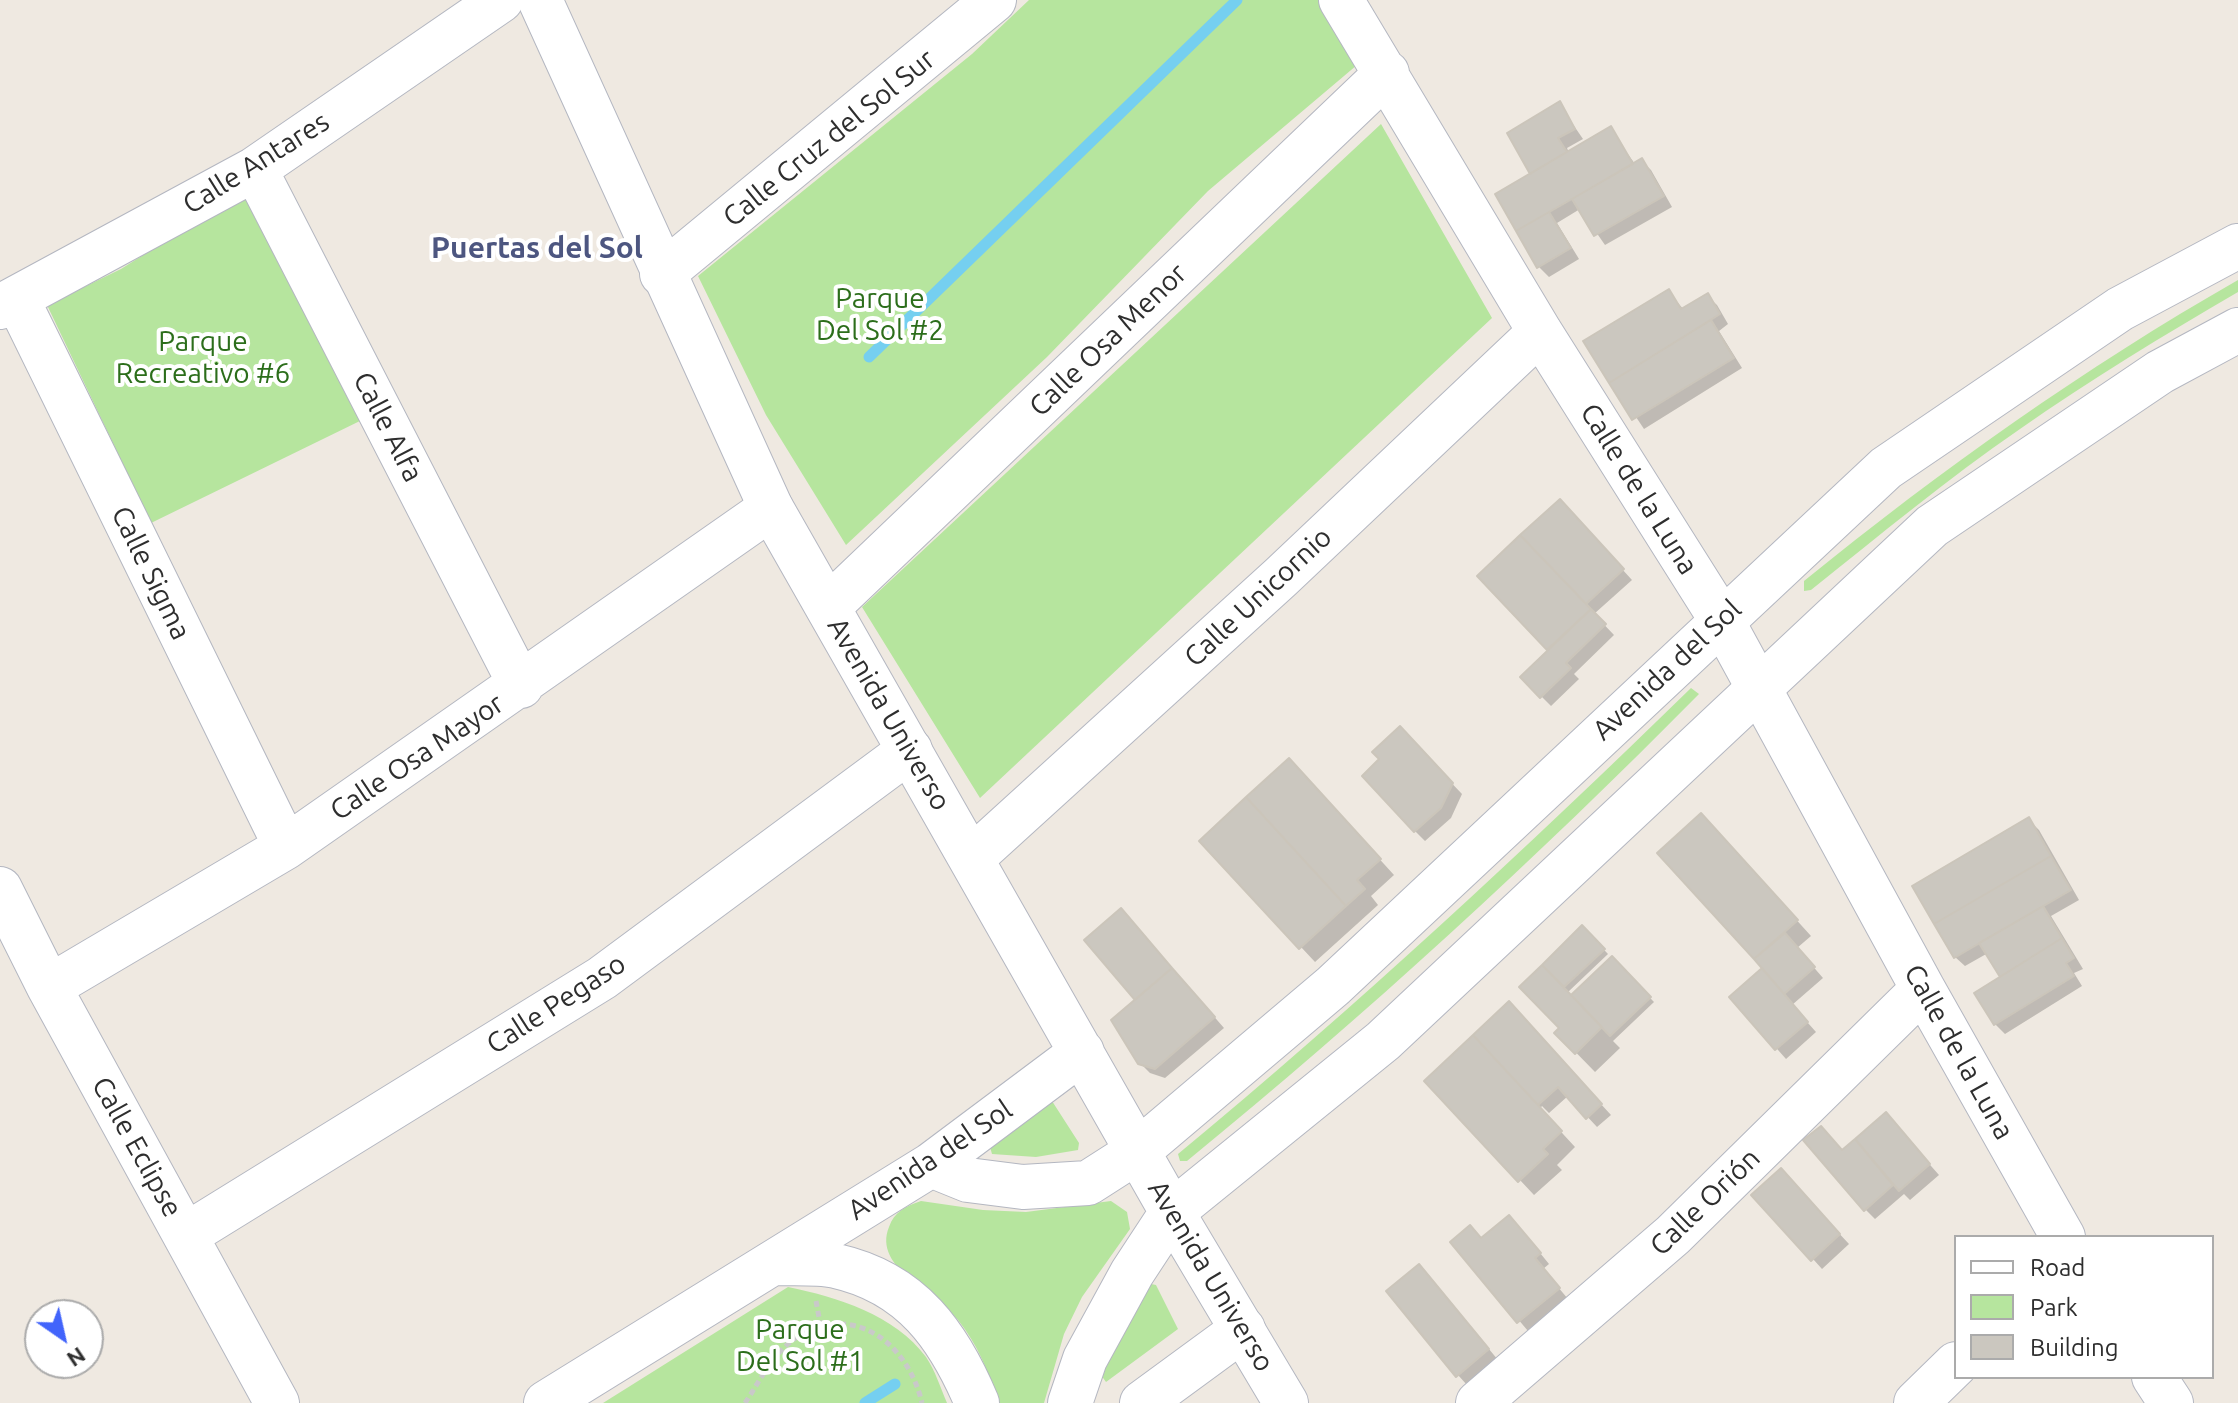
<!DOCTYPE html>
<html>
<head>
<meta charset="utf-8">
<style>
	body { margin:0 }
	#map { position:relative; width:2238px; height:1403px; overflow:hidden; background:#efe9e1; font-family:Ubuntu,sans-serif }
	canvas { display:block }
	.legend { position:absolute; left:1954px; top:1235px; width:260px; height:144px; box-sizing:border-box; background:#fff; border:2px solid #ababab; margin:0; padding:10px 14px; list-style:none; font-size:24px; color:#2e2e2e }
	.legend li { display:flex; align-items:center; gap:16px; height:40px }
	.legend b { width:40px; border:2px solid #ababab }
	.north { position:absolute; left:24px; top:1299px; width:80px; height:80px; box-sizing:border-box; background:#fff; border:2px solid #ababab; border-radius:50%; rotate:146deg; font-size:22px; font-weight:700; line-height:32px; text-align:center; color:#2e2e2e }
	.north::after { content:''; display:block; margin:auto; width:28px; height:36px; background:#4264fb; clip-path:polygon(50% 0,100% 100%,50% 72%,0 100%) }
</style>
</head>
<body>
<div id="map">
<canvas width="2238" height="1403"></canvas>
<ul class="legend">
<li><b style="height:10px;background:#fff"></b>Road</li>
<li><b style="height:22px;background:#b6e59e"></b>Park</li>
<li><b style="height:22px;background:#cbc7bf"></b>Building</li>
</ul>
<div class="north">N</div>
</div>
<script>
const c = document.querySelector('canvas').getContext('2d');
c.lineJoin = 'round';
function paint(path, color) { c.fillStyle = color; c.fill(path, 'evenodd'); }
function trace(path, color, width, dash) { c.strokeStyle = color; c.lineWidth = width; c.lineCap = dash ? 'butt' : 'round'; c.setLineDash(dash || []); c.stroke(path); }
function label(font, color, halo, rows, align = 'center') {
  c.font = font + ' Ubuntu,sans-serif'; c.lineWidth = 8; c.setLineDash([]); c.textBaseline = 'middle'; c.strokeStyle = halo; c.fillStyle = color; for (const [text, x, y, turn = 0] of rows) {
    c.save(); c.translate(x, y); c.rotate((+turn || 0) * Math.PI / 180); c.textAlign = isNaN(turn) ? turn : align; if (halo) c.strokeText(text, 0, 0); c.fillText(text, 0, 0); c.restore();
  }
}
const green = new Path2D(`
	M1029 0H1321L1357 65 1208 191 1047 357 846 545 766 415 698 276 972 54Z
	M1381 124 1492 318 980 798 862 607Z
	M250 188 364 419 151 523 47 305 121 269Z
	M2238 280V292C2164 335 2090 380 2020 429 1947 479 1880 535 1811 590L1804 591V581C1942 469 2084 368 2238 280Z
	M1691 688 1699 694C1536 859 1367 1014 1187 1161H1180L1178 1154C1357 1006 1525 850 1691 688Z
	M1052 1101 1079 1143 1078 1150 1036 1157 992 1154 990 1147Z
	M921 1201 983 1210 1026 1212 1111 1201 1127 1212 1130 1229 1082 1297 1064 1334 1044 1403H997C989 1372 978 1345 958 1320 937 1293 872 1268 889 1227 894 1212 906 1206 921 1201Z
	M1151 1284 1156 1285 1178 1329 1106 1382 1101 1375Z
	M788 1287C837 1297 895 1315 926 1357 935 1370 941 1389 947 1403H603Z`);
const shadow = new Path2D(`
	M1559 104 1583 139 1567 148 1569 153 1610 129 1635 164 1642 161 1651 170 1672 207 1605 245 1580 209 1557 223 1579 259 1549 277 1539 267 1498 195 1533 174Z
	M1668 291 1684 310 1707 296 1717 305 1728 324 1719 331 1742 368 1644 429 1586 342Z
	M1569 511 1632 580 1594 614 1614 635 1574 674 1579 679 1551 706 1522 677 1550 650 1480 576Z
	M1400 729 1462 794 1451 818 1425 841 1415 831Z
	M1304 776 1394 875 1371 896 1378 905 1315 962 1202 841Z
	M2029 820 2039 830 2079 900 2051 916 2083 969 2074 973 2082 986 2005 1034 1995 1024 2002 978 1988 953 1965 966 1955 957Z
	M1716 831 1811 936 1797 948 1823 978 1792 1005 1816 1032 1786 1059 1732 998 1765 968 1659 853Z
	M1131 921 1224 1028 1165 1078 1150 1073 1140 1063Z
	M1582 927 1608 954 1567 993 1581 1008 1612 959 1654 1002 1613 1041 1620 1048 1595 1072 1557 1033 1562 1028 1522 988Z
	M1509 1004 1611 1115 1597 1127 1568 1096 1549 1113 1542 1106 1540 1109 1575 1147 1557 1165 1562 1170 1534 1195 1427 1081Z
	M1886 1115 1939 1175 1910 1200 1904 1194 1875 1219 1865 1209 1843 1152Z
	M1790 1181 1849 1244 1822 1269 1813 1259Z
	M1519 1227 1549 1264 1543 1269 1568 1299 1528 1331 1453 1242 1482 1240Z
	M1429 1276 1498 1360 1467 1385 1458 1375Z`);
const stream = new Path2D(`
	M869 357 1237 0
	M865 1403 895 1384`);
const building = new Path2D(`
	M1560 101 1575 129 1558 138 1567 152 1530 174 1507 133Z
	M1611 126 1633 164 1516 231 1495 194Z
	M1642 158 1664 196 1594 236 1572 199Z
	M1549 212 1571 248 1537 268 1516 231Z
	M1669 289 1681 309 1708 293 1720 314 1609 383 1583 341Z
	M1711 320 1734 358 1632 420 1609 383Z
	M1560 499 1624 569 1586 604 1520 535Z
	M1520 535 1591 609 1547 650 1477 576Z
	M1591 609 1606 624 1566 663 1571 668 1540 698 1520 677Z
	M1400 726 1453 783 1441 808 1414 832 1362 776 1379 759 1372 752Z
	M1289 758 1381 859 1357 880 1365 889 1346 906 1246 797Z
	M1246 797 1346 906 1299 949 1199 841Z
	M1701 813 1798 920 1754 959 1657 853Z
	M2029 817 2051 856 1934 924 1912 886Z
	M2051 856 2071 890 1954 958 1934 924Z
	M2043 906 2062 938 2000 977 1979 943Z
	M1121 908 1172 968 1135 1000 1084 940Z
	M1582 925 1605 949 1564 987 1542 965Z
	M1785 933 1815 967 1784 994 1754 959Z
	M2062 938 2074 958 2066 963 2074 976 1994 1025 1974 993Z
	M1612 956 1651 997 1610 1036 1571 995Z
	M1542 965 1602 1027 1575 1054 1554 1033 1559 1028 1519 987Z
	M1172 968 1215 1017 1155 1069 1138 1064 1111 1020Z
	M1762 968 1808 1022 1775 1050 1729 997Z
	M1509 1001 1602 1104 1586 1119 1558 1087 1538 1105 1473 1035Z
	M1473 1035 1562 1131 1543 1149 1548 1154 1518 1182 1424 1081Z
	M1886 1112 1930 1164 1899 1191 1855 1139Z
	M1821 1126 1842 1150 1855 1139 1893 1185 1864 1211 1803 1140Z
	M1781 1168 1840 1234 1811 1261 1751 1195Z
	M1509 1215 1541 1253 1535 1258 1560 1288 1517 1323 1450 1242 1470 1225 1481 1238Z
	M1419 1264 1489 1349 1456 1377 1386 1291Z`);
const path = new Path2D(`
	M816 1301 821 1328
	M745 1403C760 1381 771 1356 793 1340 852 1299 908 1343 922 1403`);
const minor = new Path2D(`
	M1341 0 1540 332 1721 619 1923 989 2063 1237
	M255 169 521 686
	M662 274 994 0
	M17 299 286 847
	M0 307 255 169 501 0
	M828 607 1387 73
	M972 858 1281 577 1540 332
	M0 889 49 987 277 1403
	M49 987 286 847 771 508
	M1172 1212 1286 1403
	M186 1235 602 978 910 750
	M2154 1377 2171 1403
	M1478 1403 1673 1235 1923 989
	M1916 1403 1956 1364`);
const tertiary = new Path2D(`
	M540 0 771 508 1172 1212
	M931 1165 968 1180 1023 1187 1088 1183 1138 1151 1333 986 1886 468 2120 309 2238 246
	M774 1263C794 1264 816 1262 836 1266 912 1283 949 1336 977 1403
	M546 1403 931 1165 1082 1052
	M1070 1403 1085 1359 1132 1273 1172 1212 1383 1041 1932 526 2160 372 2238 330
	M1142 1403 1243 1329`);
const streetNames = [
	["Calle Cruz del Sol Sur",829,138,-39],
	["Calle Antares",256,163,-32],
	["Calle Osa Menor",1108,340,-44],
	["Calle Alfa",388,427,63],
	["Calle de la Luna",1639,489,58],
	["Calle Sigma",151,573,64],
	["Calle Unicornio",1258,597,-43],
	["Avenida del Sol",1667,670,-43],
	["Avenida Universo",889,714,60],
	["Calle Osa Mayor",417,757,-34],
	["Calle Pegaso",556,1004,-33],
	["Calle de la Luna",1959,1052,61],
	["Calle Eclipse",137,1147,61],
	["Avenida del Sol",930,1160,-34],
	["Calle Orión",1705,1202,-44],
	["Avenida Universo",1211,1276,59]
];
const parkNames = [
	["Parque",880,299],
	["Del Sol #2",880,331],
	["Parque",203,342],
	["Recreativo #6",203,374],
	["Parque",800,1330],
	["Del Sol #1",800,1362]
];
const neighbourhoodNames = [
	["Puertas del Sol",537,248]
];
paint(green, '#b6e59e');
paint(shadow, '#0003');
trace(stream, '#75cff0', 11);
paint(building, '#cbc7bf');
trace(building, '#cbc5ba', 2);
trace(minor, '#b4b7c1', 46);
trace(tertiary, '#b4b7c1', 46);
trace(path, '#c9c9c9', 5, [6, 4]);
trace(minor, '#fff', 44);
trace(tertiary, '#fff', 44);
label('28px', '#2e2e2e', '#fff', streetNames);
label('28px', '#2c6e1b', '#fff', parkNames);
label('bold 30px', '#4d5680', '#fff', neighbourhoodNames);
</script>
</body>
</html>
